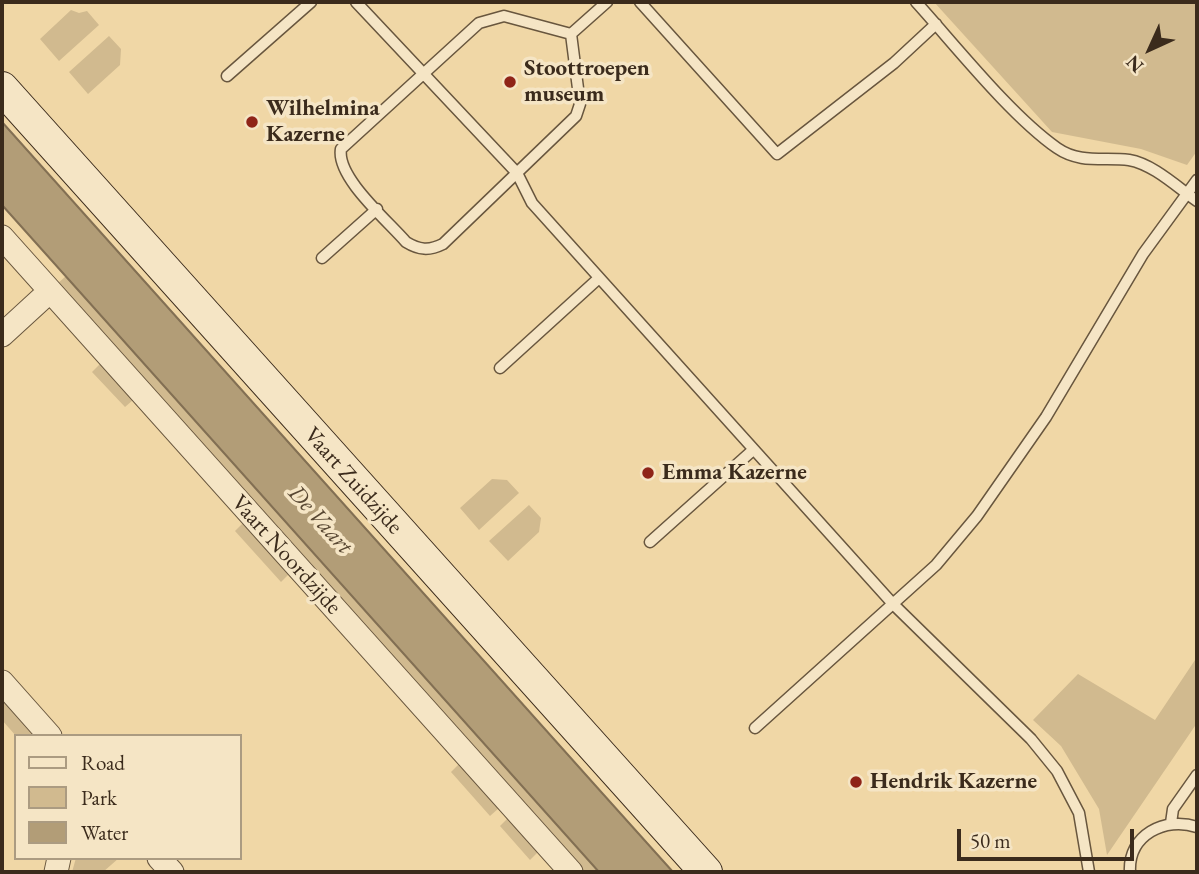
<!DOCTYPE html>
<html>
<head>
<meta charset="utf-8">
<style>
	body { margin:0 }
	#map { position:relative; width:1199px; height:874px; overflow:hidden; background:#f0d7a6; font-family:"EB Garamond",serif }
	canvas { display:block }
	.frame { position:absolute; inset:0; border:4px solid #3b2b1c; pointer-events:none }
	.legend { position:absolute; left:14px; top:734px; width:228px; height:126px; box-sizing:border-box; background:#f5e5c5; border:2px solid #ab9b81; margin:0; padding:9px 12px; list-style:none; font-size:21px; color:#3b2b1c }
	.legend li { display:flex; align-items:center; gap:14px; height:35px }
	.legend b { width:35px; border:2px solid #ab9b81 }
	.north { position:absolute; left:1115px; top:14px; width:70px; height:70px; -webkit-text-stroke:5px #f5e5c5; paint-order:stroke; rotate:225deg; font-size:19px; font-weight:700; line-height:28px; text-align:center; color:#3b2b1c }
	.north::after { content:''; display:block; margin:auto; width:24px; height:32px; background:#3b2b1c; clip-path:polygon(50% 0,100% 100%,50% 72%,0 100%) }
	.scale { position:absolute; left:957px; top:829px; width:177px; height:32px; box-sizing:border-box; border:4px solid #3b2b1c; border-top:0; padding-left:9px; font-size:21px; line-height:24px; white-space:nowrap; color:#3b2b1c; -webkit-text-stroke:5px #f5e5c5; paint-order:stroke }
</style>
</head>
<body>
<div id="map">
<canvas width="1199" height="874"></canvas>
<div class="frame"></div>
<ul class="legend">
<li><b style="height:9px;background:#f5e5c5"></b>Road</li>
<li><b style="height:19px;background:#d1ba8f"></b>Park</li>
<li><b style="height:19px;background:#b29d77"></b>Water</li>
</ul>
<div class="north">N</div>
<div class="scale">50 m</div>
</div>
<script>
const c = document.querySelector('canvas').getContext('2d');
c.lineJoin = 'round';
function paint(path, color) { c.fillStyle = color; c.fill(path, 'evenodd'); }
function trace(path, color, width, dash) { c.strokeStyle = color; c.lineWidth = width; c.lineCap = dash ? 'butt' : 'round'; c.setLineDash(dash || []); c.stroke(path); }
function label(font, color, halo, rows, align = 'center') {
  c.font = font + ' "EB Garamond",serif'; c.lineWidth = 7; c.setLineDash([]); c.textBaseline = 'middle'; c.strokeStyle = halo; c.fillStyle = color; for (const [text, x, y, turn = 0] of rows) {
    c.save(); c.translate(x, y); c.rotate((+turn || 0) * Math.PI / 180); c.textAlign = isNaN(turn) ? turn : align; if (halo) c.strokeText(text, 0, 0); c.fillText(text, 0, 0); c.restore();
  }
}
const green = new Path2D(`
	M934 2H1197V151L1187 165 1141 149 1052 132Z
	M71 10 79 13 87 11 99 25 59 61 40 39Z
	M109 36 121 49 120 65 88 94 69 72Z
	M66 276 599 872H584L56 285Z
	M100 364 133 400 125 407 92 372Z
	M492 479 507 480 519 493 479 530 460 508Z
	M529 505 541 518 539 532 508 561 489 541Z
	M243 523 289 574 281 582 235 531Z
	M1197 657V723L1107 855 1099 809 1061 746 1033 720 1078 674 1155 720Z
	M2 695 38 736H16L2 720Z
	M459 764 499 808 490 816 451 772Z
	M508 818 538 852 530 860 500 826Z
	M76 858H119L103 872H72Z`);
const water = new Path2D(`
	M2 122 603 794 673 872H599L2 205Z`);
const lane = new Path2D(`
	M356 2 517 173 532 203 893 604 1031 739 1057 771 1079 813 1089 872
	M640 2 777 154 894 63 936 24
	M916 2C955 45 1010 115 1057 148 1080 164 1104 157 1129 160 1153 164 1177 187 1197 201
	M504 16 571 34 580 104 576 116 443 244C429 251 419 250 406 242 387 220 336 177 341 149L479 23Z
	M571 34 607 2
	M227 76 311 2
	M322 258 377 209
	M500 368 599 278
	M650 542 753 450
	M755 728 936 565 977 516 1046 417 1143 254 1197 180
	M1171 823 1173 809 1197 775
	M1130 872C1128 835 1165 816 1197 827`);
const street = new Path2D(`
	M2 237 571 872
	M2 335 50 291
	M2 682 50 736
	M159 858 172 872
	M56 872 59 858`);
const secondary = new Path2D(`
	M2 88 706 872`);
const markers = [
	[510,82,7,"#8f2418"],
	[252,122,7,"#8f2418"],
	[648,473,7,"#8f2418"],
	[856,782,7,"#8f2418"]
];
const poiNames = [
	["Stoottroepen",524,69],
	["museum",524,95],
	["Wilhelmina",266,109],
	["Kazerne",266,135],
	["Emma Kazerne",662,473],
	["Hendrik Kazerne",870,782]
];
const streetNames = [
	["Vaart Zuidzijde",353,481,48],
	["Vaart Noordzijde",286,555,48]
];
const waterNames = [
	["De Vaart",320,520,48]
];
paint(green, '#d1ba8f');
paint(water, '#b29d77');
trace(water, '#826f53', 2);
trace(lane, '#68563e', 13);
trace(street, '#68563e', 25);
trace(secondary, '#3b2b1c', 34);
trace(lane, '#f5e5c5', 10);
trace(street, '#f5e5c5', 23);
trace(secondary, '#f5e5c5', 32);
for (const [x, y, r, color] of markers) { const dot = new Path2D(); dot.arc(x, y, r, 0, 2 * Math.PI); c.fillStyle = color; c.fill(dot); trace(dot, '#f5e5c5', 2.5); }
label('bold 23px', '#3b2b1c', '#f5e5c5', poiNames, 'left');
label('23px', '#3b2b1c', '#f5e5c5', streetNames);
label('italic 24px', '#594833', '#f5e5c5', waterNames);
</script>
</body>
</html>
